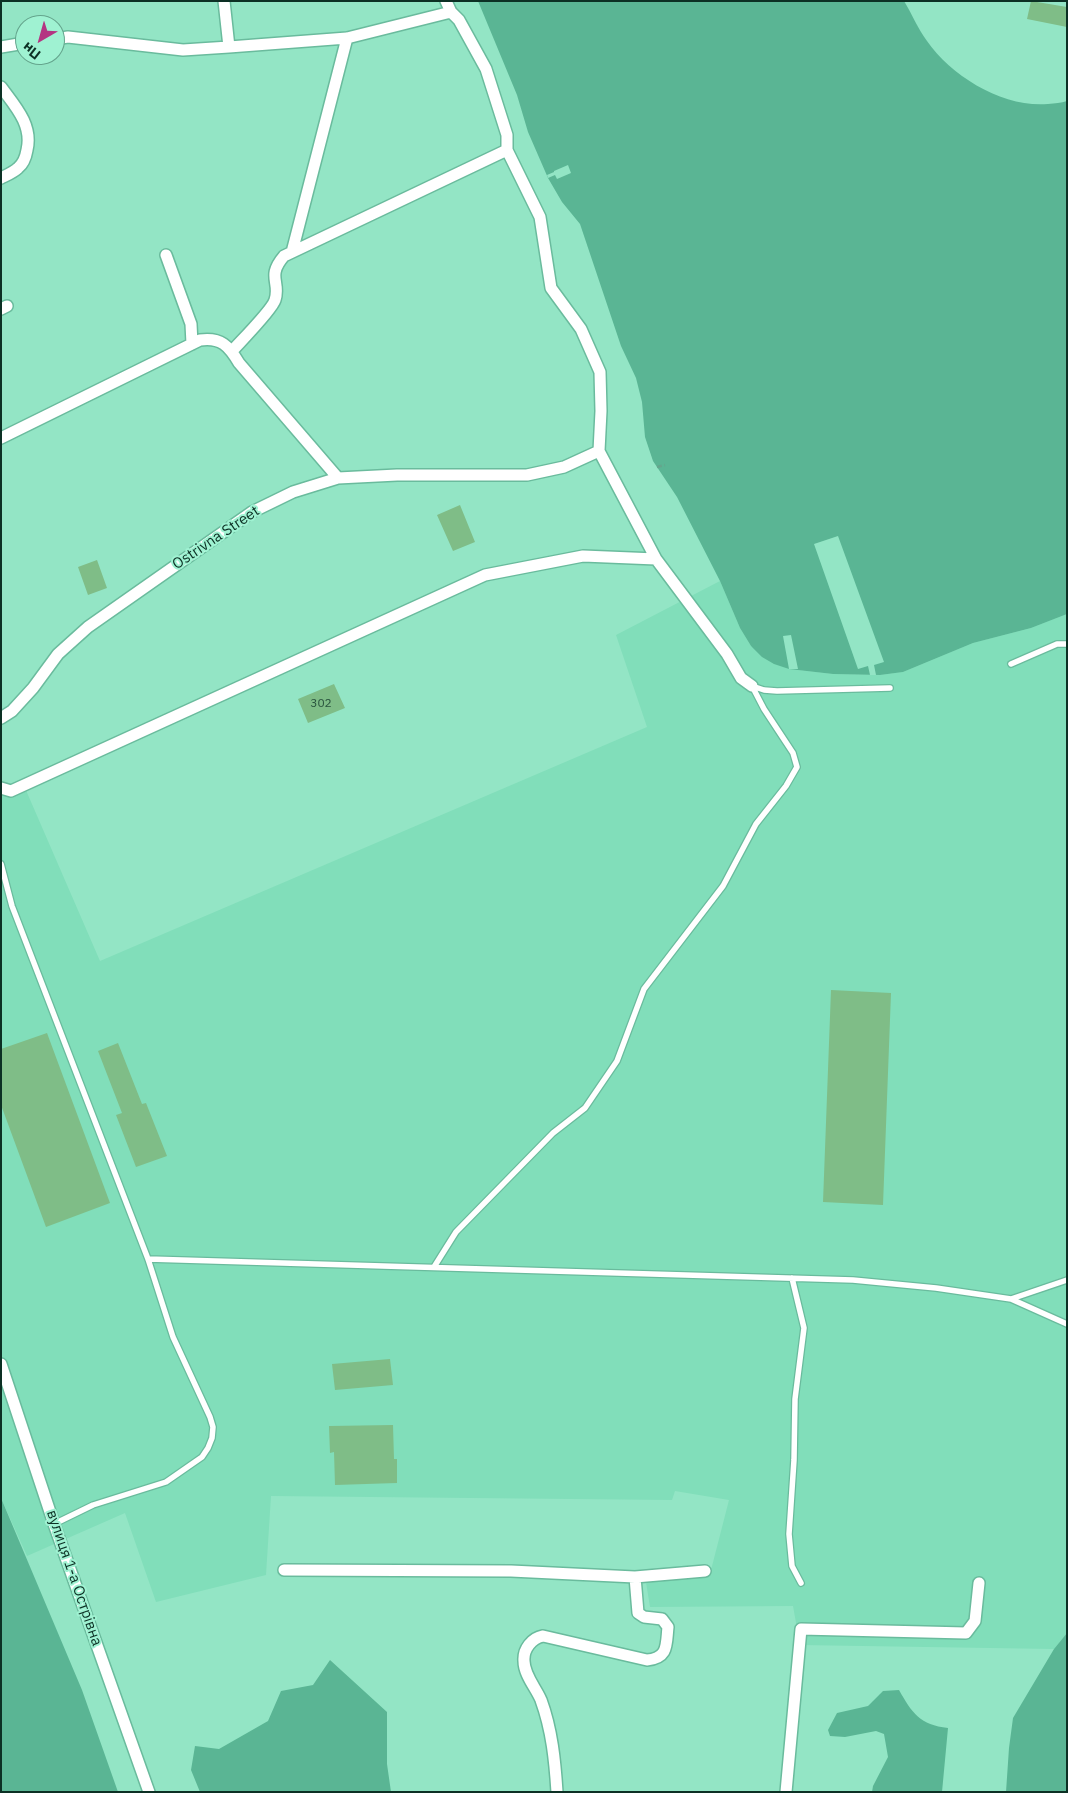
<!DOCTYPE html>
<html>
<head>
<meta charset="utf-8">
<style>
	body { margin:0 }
	#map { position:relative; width:1068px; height:1793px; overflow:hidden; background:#93e5c5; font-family:"IBM Plex Sans",sans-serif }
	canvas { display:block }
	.frame { position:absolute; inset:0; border:2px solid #0c3024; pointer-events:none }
	.north { position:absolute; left:15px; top:15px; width:50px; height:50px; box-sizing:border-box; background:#9ff2d2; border:1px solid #64a48c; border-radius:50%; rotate:218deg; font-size:14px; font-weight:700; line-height:20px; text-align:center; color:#0c3024 }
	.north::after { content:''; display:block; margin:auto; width:18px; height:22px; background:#b43582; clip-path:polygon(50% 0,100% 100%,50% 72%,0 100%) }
</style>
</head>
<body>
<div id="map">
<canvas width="1068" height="1793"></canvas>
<div class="frame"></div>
<div class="north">Пн</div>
</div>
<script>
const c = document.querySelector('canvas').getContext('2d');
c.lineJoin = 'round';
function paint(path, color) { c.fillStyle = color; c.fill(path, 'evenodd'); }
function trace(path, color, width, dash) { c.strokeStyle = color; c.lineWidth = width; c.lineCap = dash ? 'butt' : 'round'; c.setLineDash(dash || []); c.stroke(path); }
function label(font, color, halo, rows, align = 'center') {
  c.font = font + ' "IBM Plex Sans",sans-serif'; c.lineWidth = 4; c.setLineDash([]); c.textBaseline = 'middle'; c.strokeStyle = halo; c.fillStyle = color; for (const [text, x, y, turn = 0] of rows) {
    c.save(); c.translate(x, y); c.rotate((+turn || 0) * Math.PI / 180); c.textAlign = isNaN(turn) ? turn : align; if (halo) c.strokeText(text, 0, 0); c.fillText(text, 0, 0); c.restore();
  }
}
const built = new Path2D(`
	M720 581 740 628 751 646 789 669 833 674 880 675 903 672 973 643 1031 628 1067 614V1633L1054 1649 800 1645 793 1606 650 1607 645 1576 710 1574 729 1500 675 1491 672 1500 271 1496 266 1575 156 1602 125 1513 27 1556 1 1498V791L25 788 100 961 647 727 616 635Z`);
const water = new Path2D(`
	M478 1H904C912 14 918 29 927 41 952 77 1004 108 1048 104 1055 103 1061 103 1067 101V614L1031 628 973 643 903 672 880 675 833 674 789 669 774 664 762 657 751 646 740 628 720 581 677 497 653 461 645 437 642 402 636 378 621 346 580 224 562 202 548 178 528 132 517 95Z
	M1 1498 82 1690 118 1792H1Z
	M1067 1633V1792H1006L1009 1748 1013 1718 1054 1649Z
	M330 1660 387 1712V1764L391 1792H200L191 1770 195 1746 219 1749 268 1721 281 1691 313 1685Z
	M899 1690C912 1713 920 1725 948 1728L942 1792H872L873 1786 888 1757 884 1734 876 1731 845 1737 830 1736 828 1730 837 1713 868 1706 883 1691Z`);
const pier = new Path2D(`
	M568 165 571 173 557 179 555 175 548 178 547 175 554 172V171Z
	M838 536 884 662 874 665 876 675H870L868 666 858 669 814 544Z
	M791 635 798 669H789L783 636Z`);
const building = new Path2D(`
	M1031 1 1067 7V27L1027 19Z
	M460 505 475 542 453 551 437 515Z
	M97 560 107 588 88 595 78 567Z
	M334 684 345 708 308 723 298 699Z
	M831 990 891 993 883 1205 823 1202Z
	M47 1033 110 1203 46 1227 1 1105V1049Z
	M118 1043 142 1104 146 1103 167 1156 136 1167 116 1115 122 1113 98 1051Z
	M390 1359 393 1385 335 1390 332 1364Z
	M393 1425 394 1459H397V1483L335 1485 334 1452 330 1453 329 1426Z`);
const path = new Path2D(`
	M657 467 665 465`);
const lane = new Path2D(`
	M1011 664 1057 644H1067
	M752 686 764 690 777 691 890 688
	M1 864 12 906 148 1259 173 1337 210 1417 213 1427 212 1438 208 1448 202 1457 166 1482 93 1505 54 1524
	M148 1259 853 1280 936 1288 1011 1299 1067 1324
	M434 1267 456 1232 553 1133 585 1108 617 1061 644 989 723 886 756 824 786 786 797 767 793 753 764 709 752 686
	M792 1278 804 1328 795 1399 794 1460 789 1534 792 1566 801 1583
	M1011 1299 1067 1280`);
const street = new Path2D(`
	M224 1 229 47
	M446 1 451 12 459 20 486 69 507 135V150L540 217 551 288 581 329 600 372 601 411 599 451 656 559 727 654 741 678 752 686
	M55 39 68 37 183 50 229 47 347 38 451 12
	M1 47 25 43
	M1 87C15 106 33 125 27 150 26 156 23 164 18 168 14 172 7 175 1 178
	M292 252 347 38
	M166 255 191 324 192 344
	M1 309 7 306
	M232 351C241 341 272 310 275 300 281 282 266 277 284 256L507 150
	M1 438 200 340C221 337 229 346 239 363L338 478
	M1 718 12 711 33 688 58 654 88 627 252 512 293 492 338 478 397 475H527L564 467 599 451
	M1 788 11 791 485 575 583 556 656 559
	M1 1364 54 1524 149 1792
	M284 1570 511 1571 635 1577 705 1571
	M557 1792C555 1761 552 1730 541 1700 536 1688 524 1675 524 1661 523 1649 532 1638 543 1636L647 1660C669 1658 666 1644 668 1627L662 1619 644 1617 638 1613 635 1577
	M786 1792 801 1629 966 1633 975 1621 979 1583`);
const numberNames = [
	["302",321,704]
];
const streetNames = [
	["Ostrivna Street",216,538,-34],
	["вулиця 1-а Острівна",74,1578,71]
];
paint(built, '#81deba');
paint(water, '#5ab594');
paint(pier, '#93e5c5');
paint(building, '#7fbd87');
trace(lane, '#6abb9d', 8);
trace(street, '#6abb9d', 14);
trace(path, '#64a68d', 2.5, [5, 2.5]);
trace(lane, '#fff', 5.5);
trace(street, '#fff', 11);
label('12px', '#29533d', null, numberNames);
label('15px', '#0c3024', '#9ff2d2', streetNames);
</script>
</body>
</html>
